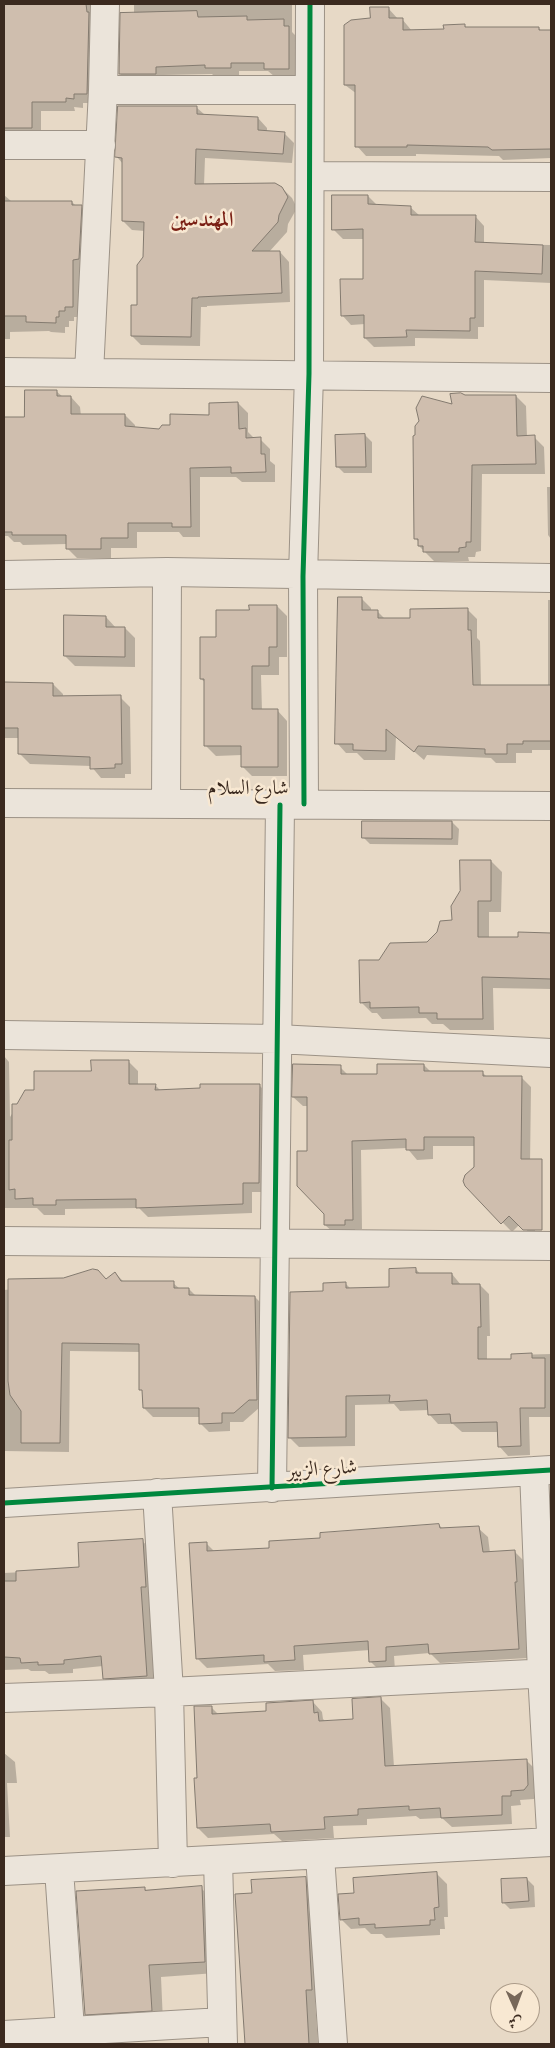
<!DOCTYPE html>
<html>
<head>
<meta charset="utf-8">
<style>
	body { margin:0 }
	#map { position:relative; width:555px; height:2048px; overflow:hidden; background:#e7d9c6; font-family:"IM FELL Great Primer",Amiri,serif }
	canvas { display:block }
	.frame { position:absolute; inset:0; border:5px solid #3b2a1f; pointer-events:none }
	.north { position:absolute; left:490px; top:1983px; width:50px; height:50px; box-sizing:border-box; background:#f8e8d2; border:1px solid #ac9c8a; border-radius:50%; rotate:178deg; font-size:14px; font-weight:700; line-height:20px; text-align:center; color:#3b2a1f }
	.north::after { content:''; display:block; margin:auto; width:18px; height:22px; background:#776759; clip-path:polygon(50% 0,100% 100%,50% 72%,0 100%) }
</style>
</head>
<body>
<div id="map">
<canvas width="555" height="2048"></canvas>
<div class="frame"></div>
<div class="north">ش</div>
</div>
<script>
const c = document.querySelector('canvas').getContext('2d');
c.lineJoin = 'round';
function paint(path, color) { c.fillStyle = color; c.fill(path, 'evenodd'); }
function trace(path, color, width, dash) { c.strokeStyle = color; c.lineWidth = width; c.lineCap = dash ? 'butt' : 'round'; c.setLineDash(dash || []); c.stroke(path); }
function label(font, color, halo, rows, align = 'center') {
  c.font = font + ' "IM FELL Great Primer",Amiri,serif'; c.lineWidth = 5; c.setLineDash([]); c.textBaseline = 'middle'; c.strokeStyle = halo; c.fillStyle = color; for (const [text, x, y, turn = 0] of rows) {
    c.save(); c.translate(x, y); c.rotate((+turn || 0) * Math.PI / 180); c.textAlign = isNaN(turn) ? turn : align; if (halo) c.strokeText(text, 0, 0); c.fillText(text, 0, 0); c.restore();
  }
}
const shadow = new Path2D(`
	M4 4H95L96 103H83V108L74 107 75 111H41V138L4 143Z
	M134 4H292V32L297 37 298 77H275L268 71H239V76L215 77 212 74 164 75V83H129L120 74 134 14Z
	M388 8 398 19H402L412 31 445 30 464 25 467 28H539L542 32H551V158L503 160 499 156 416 154V156H366L357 146V94L345 85 371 19Z
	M196 107 205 115 258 118 267 128V132L284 133 294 143 292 163 205 158 204 185 282 188 292 198 297 208 288 224 287 232 269 252H280L289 262 290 302 207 306V307H201L200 346 141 345 132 336 139 306 145 258V231L132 230 123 221V164L117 157Z
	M4 195 11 201 72 202 76 206H81L91 216 83 317H74V321H69V327H65V333L51 332 49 331 10 332V339H4Z
	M333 196H368L377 205 410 207 420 216H475L484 226V244L551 245V283L484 280V327H478V339L415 338V346L374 347 365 338V324L351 325 342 315 365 280 364 239H343L334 230Z
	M56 391 63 397H71L80 407 81 416 125 415 135 425V428L160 430 210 416 238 403 248 413V432L255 439H260L270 449V461L275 465V482H242L236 477H200V537H183L179 532H137V548H111V558H77L67 548V544L23 545 20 542H14L8 536H4V418H26Z
	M516 396 526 406 527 437H534L544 447 545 474H482L481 551 476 552 475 557H468L469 561H434L419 546V542L416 539 453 406Z
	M365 435 372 442V473H344L337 466Z
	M547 487H551V539L548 535Z
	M362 599 371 608V611H377L385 619H412L467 609 477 619V638L480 641 481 686H548V600H551V750H532V753H516V763H496L491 758 427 755 424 760 396 736 395 760H364L357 753H346L337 743Z
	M277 606 287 616V657H279V675H261L262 711 277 710 287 721V776H252L242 766V755L216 756 206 746V683L201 679 217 638 251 612Z
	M106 617 116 628H125L135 638V667L75 666 65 656Z
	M4 684H53L63 694V697H120L130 707 131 774H125V778H101L91 766 30 764 19 753 20 738H4Z
	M452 822 459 829 458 845 370 844 363 837Z
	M491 861 502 872 501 912H489V938L519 939V934H551V989L493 988 494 1030H450L443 1024H432L426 1018 382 1019 377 1013H372L361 1002 380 961 428 944 453 921Z
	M4 1056 9 1062 10 1117 26 1092H36L128 1061 138 1071V1085H155L161 1091 259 1085 269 1095V1192H252V1213L148 1217 139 1208 65 1209V1215H44L37 1208H4Z
	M424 1065 431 1072H482L487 1077H521L531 1087 530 1165 535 1170V1238L520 1224 512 1232 466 1185 475 1167V1146H433V1159L417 1160 407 1148 361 1150 362 1229H355L354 1234H335L325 1225V1214L308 1152V1106H303L293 1097 340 1067 348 1075H378Z
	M416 1269 421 1275 452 1274 461 1285H480L489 1294 490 1336H487V1360H512V1355L551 1354V1417H529L530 1455 508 1456 499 1446 498 1432H462L453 1424H438L429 1414V1410L400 1411 394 1404 355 1405V1446L299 1447 289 1437 324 1292 346 1284 351 1289H390Z
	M115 1273 124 1282 173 1283 180 1289H189L196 1296 255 1297 264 1306 266 1409 259 1408 243 1422H230V1431L209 1432 200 1423V1417H153L144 1408V1393L141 1389 140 1352 70 1351 69 1452 4 1451V1290L107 1280Z
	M439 1525 443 1529 478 1528 488 1537 490 1553 515 1552 524 1561 526 1591H524L528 1658 440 1663 430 1653 394 1656 395 1670 380 1671 370 1661V1650L303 1655 304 1670 275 1671 268 1664 207 1668 197 1658 206 1543 215 1552 270 1549 322 1539Z
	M142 1541 152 1550 156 1685 113 1688 104 1678 103 1666 73 1669V1673L49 1674 45 1671H31L28 1669 4 1670V1573L80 1569Z
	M380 1698 390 1708 394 1767 526 1760 536 1770 538 1795 534 1799 520 1800 521 1805 511 1806 512 1824 452 1827 442 1818 420 1819 416 1816 367 1819V1825L333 1826 334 1838 282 1841 274 1834 208 1838 198 1828 199 1779 211 1707 219 1715 268 1712 313 1702 322 1712 323 1719 326 1722 355 1720Z
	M4 1750V1753L15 1762 17 1783H7L10 1837H4Z
	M437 1874 447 1884 448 1917H444L445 1929H440V1935L386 1938 382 1934H371L365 1928 351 1929 341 1919 355 1894Z
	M305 1878 315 1888 322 1999 315 2000 318 2044H246L240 1932 253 1894Z
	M527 1879 534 1886 535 1907 510 1909 503 1902Z
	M144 1888 147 1891 201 1888 213 1900 216 1973 161 1977 163 2022 98 2026 86 2014Z`);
const building = new Path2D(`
	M4 4H86L87 12H89L87 94H74V99L66 98V102H32V128H4Z
	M370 7H389V18H403V30L444 29 443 25 465 24V27H539V30H551V149L492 150 488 147 407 145V147H355V85H344V25L351 20 370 18Z
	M197 11 198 17 247 16V20L284 19V26H289V69H264V63H231V68H205V65L156 67V74H119L120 13Z
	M118 106H197V114L258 117V130L285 132 283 154 196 149 195 184 275 183 282 187 288 197 279 215 278 222 252 251H280L282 293 198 297V298H192L191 337 131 336V305H137V265L143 257 144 222 122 221V158L115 157Z
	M332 195H368V204L411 206V215H476L475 242 543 245 542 274 475 271V318H470V331L406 330 407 337 364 338V315L341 316 340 279H363V229L332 230Z
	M4 201H72V205H82L79 259 73 260V307H65V311H59V317H56V323L26 322V316H4Z
	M25 390H57V396H71V414H125V426L159 429 162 425H170V414L209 415V403L238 402 239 429 246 428V438L261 437V454H265L266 472 231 473V467L190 468 191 527H172V523H128V538H101V549H66V535H12V532H4V417H24Z
	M461 393 465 395H516L517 436 535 435 536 464 472 465 471 542H466V547L459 548V552H423V546H418V539H414L413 436 415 435V426L419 421 416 408 422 396 452 404 450 394Z
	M365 434 366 467H336L335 435Z
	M338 597H362V610H378V618H410V609L468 608V630H471L473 685H551V741H523V744H507V754H485V749L418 746 414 752 386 729V751L353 750V744H335Z
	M249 605H277V647H269V666H252V709H278V767H241V746H204V679H200V637H216V610H249Z
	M64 615 106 616V627H125V657L64 656Z
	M4 682 53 683V696L121 695 122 764H115V768L90 769V757L18 754V728H4Z
	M362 821H452V839L362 838Z
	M460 860H491V901H478V937H518V932L551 933V979L482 977 483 1019H437V1013H419V1007L370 1008V1002L360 1003 359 960H379L390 943 427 942 437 932 440 921 452 920 451 906 460 891Z
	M91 1060H129V1084H156L155 1090 200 1088V1084H260L259 1183H243V1204L136 1208V1199L56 1200V1205H33V1198L15 1199V1189L9 1190V1140H12V1104H17L25 1090H34V1071H91Z
	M293 1064 341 1065V1074H377V1064H424V1071H483V1076H522L521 1159H542V1230H523L509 1216 501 1224 465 1186 463 1181 465 1175 474 1167V1137H424V1150H406V1139L352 1141 353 1220H345V1225H324V1214L297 1186V1151H307V1097H292Z
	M416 1268V1273H452V1284H480L481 1327H478V1359H511V1354L532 1353V1358H545V1408H520L521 1446 498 1447 497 1422 451 1423 450 1414 428 1415 427 1400 389 1402 390 1395 346 1396V1437L288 1438 290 1292 323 1291V1283L346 1282V1288L389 1287V1269Z
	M93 1269 98 1270 106 1279 115 1272 121 1281H174V1288H189V1295L255 1296 257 1400H249L234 1413H222V1423L199 1424V1408H143L142 1390H139V1344L62 1343 60 1443H21V1411L10 1395 8 1381V1279L63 1278Z
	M439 1524 440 1528 479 1526 483 1552 515 1550 517 1582H515L519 1649 429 1654 428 1644 386 1647V1661L369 1662 368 1641 294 1646 295 1660 264 1662V1655L196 1659 189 1543 207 1542V1551L269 1548V1541L320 1538V1533Z
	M143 1539 146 1587H141L147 1676 103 1679 101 1656 64 1660V1664L38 1665V1662L21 1663 20 1658 4 1657V1581H16V1571L79 1567 78 1543Z
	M381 1697 385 1766 527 1759 528 1785 524 1790 511 1791V1796H502V1815L441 1818 440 1808 409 1810V1806L358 1809V1815L324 1817 325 1829 271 1832 270 1824 197 1828 194 1778H197L194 1706H212V1714L266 1711V1703L313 1700 314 1713 318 1712 319 1721 353 1719 352 1699Z
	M437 1872 439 1907 434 1908 435 1920H430V1925L375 1928V1924L359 1925V1918L340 1920 338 1894 354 1893 353 1878Z
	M306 1877 312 1990H306L309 2044H245L235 1894 252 1893 251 1880Z
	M527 1878 529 1901 502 1903 501 1879Z
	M202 1886 205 1962 149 1965 152 2011 85 2015 76 1891 145 1887V1890Z`);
const minor = new Path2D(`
	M103 90H309
	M4 145H101
	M310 176 551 177
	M4 372 551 378
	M89 373 103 90 105 4
	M4 575 167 572 551 578
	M4 803 551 806
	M166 803 167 572
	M304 804 303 576 309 374 310 4
	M4 1035 277 1039 551 1053
	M4 1241 551 1246
	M534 1471 542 1673 551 1832
	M272 1488 280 805
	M157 1493 169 1692 173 1863
	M4 1503 551 1470
	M4 1698 169 1692 551 1673
	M320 1856 333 2044
	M218 1860 223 2044
	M59 1869 71 2044
	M4 1871 551 1842
	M4 2035 222 2022`);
const cycleway = new Path2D(`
	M304 804 303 576 309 374 310 4
	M272 1488 280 805
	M4 1503 551 1470`);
const streetNames = [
	["شارع السلام",248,789],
	["شارع الزبير",322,1470,-4]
];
const neighbourhoodNames = [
	["المهندسين",202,221]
];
paint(shadow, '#0003');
paint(building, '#cfbeae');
trace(building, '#837a6f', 1);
trace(minor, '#9c9286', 30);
trace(minor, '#ebe4da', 28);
trace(cycleway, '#00873e', 5);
label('20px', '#3b2a1f', '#f8e8d2', streetNames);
label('bold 21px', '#7a1f14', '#f8e8d2', neighbourhoodNames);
</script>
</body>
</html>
